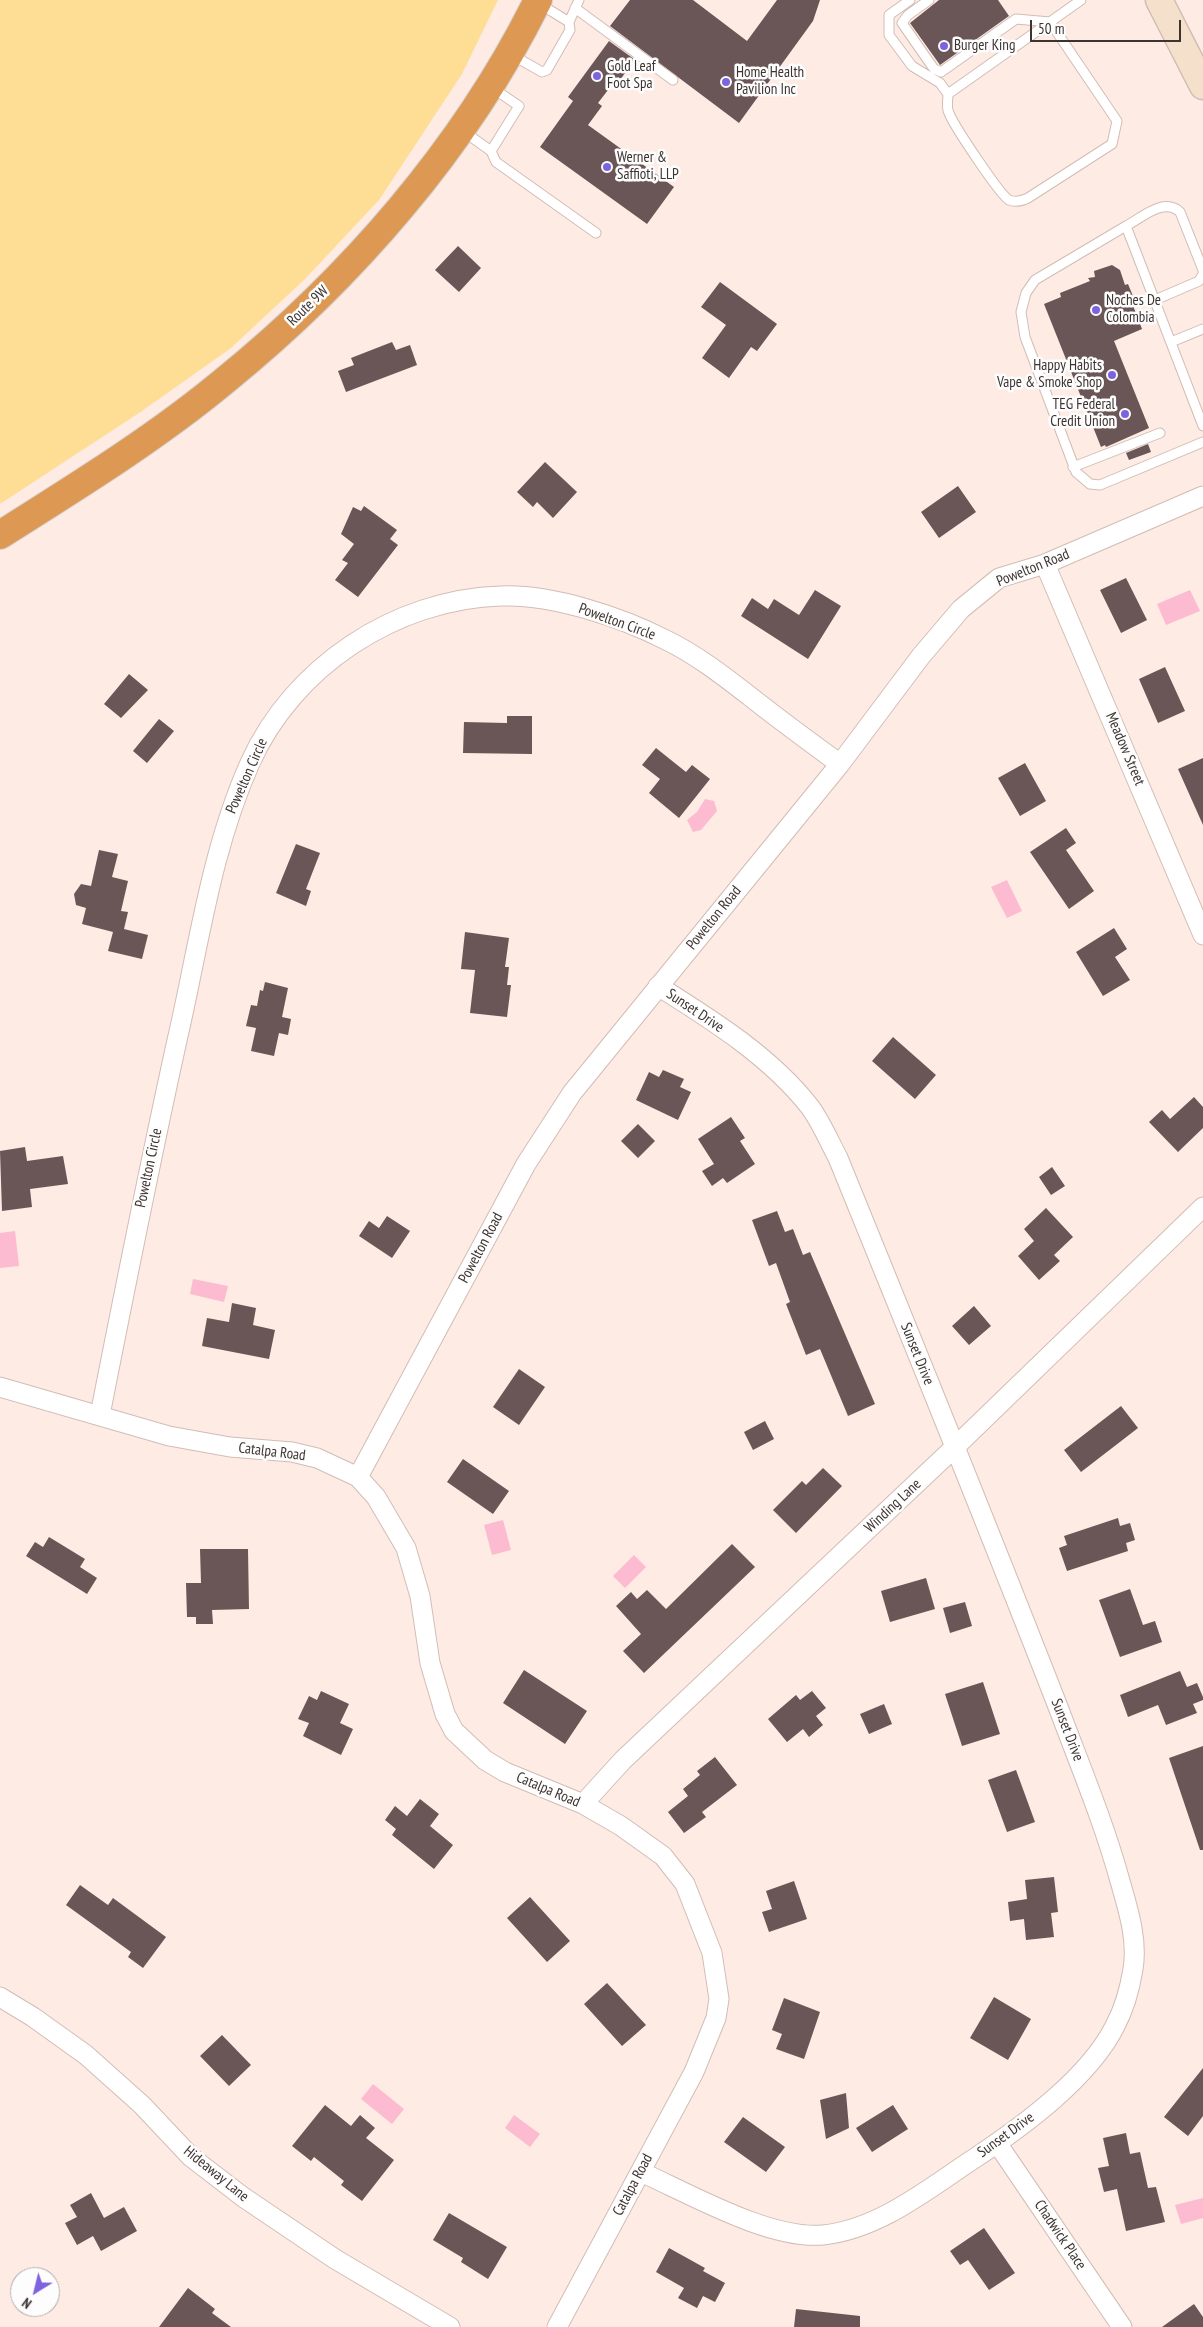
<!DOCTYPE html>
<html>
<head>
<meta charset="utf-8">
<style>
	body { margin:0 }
	#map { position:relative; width:1203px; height:2327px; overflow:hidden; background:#fdebe4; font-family:"PT Sans Narrow",sans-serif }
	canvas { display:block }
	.north { position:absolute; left:10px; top:2267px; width:50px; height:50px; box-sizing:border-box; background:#fdfdfd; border:1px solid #b0adab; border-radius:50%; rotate:216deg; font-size:14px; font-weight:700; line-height:20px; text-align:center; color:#3d3431 }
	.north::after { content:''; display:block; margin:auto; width:18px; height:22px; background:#7d63de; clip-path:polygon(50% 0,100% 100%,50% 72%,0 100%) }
	.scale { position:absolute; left:1030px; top:20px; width:151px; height:22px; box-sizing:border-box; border:2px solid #3d3431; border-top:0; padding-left:6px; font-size:15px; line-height:18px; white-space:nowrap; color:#3d3431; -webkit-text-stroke:4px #fdfdfd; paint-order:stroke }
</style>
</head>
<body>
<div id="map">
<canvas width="1203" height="2327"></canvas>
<div class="north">N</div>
<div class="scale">50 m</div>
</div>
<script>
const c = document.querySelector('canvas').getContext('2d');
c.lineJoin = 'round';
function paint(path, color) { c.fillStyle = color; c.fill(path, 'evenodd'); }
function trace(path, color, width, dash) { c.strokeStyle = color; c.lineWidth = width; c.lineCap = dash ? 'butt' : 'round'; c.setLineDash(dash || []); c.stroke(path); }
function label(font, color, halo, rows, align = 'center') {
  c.font = font + ' "PT Sans Narrow",sans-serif'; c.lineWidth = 5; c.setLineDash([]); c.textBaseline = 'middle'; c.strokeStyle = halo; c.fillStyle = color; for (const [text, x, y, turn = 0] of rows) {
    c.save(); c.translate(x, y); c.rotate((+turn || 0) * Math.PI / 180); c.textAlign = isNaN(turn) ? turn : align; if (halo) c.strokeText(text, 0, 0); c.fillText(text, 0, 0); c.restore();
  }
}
const green = new Path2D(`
	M0 0H498L462 74 379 200 305 279 231 348 142 411 0 504Z`);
const water = new Path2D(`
	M1190 590 1200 611 1166 625 1157 604Z
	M705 799 714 801 717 811 701 830 693 832 687 820 697 812Z
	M1007 880 1022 911 1007 918 991 887Z
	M15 1231 19 1266 0 1268V1233Z
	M193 1279 228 1286 224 1302 190 1294Z
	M503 1520 511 1550 492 1555 484 1525Z
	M634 1555 646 1567 625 1588 613 1576Z
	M373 2084 404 2109 392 2124 361 2099Z
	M514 2115 540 2134 530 2147 505 2128Z
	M1203 2198V2218L1181 2224 1175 2205Z`);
const building = new Path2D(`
	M630 0H693L747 41 777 0H820L813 21 739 123 610 26Z
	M939 0H998L1009 16 940 65 910 23Z
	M609 41 634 59 621 79 618 77 598 103 602 106 588 125 674 187 647 224 540 147 573 101 568 97Z
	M458 246 481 268 459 292 435 270Z
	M1112 265 1120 270 1125 285 1128 284 1135 301 1132 303 1142 329 1114 341 1149 428 1106 447 1105 445 1101 447 1044 304 1061 297 1060 293 1090 281 1088 278 1095 277 1094 271Z
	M720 282 777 324 757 351 751 347 729 378 702 358 726 325 701 307Z
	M392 342 396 350 410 345 417 365 346 392 338 371 354 365 351 358Z
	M1148 444 1151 452 1129 460 1126 453Z
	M545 462 577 492 553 518 537 502 533 507 517 492Z
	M958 486 976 512 939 538 921 512Z
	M364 506 397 530 390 539 398 545 358 597 335 580 348 563 342 560 354 544 341 534 353 507 361 511Z
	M1126 578 1147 620 1121 633 1100 590Z
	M815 590 841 606 808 659 741 616 752 598 768 609 774 599 799 615Z
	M1165 667 1185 711 1158 723 1139 679Z
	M129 674 148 690 121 718 104 704Z
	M507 716H532V754L463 753 464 722 507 723Z
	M159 719 174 731 147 763 133 751Z
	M656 748 686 772 692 765 710 779 679 818 649 793 660 779 642 765Z
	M1203 758V825L1178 769Z
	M1025 763 1046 801 1020 816 998 778Z
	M1066 828 1076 843 1066 850 1094 891 1069 909 1030 852Z
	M296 844 320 853 306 889 311 891 306 906 276 893Z
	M99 850 118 854 112 877 128 881 121 911 128 912 124 929 148 935 142 959 108 951 113 932 82 924 86 908 76 905 74 894 81 884 91 886Z
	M1114 928 1127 949 1115 957 1130 980 1103 996 1076 952Z
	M465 932 509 938 505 967H509L507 985H511L507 1017 470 1013 475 970 461 969Z
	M265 982 288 988 282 1017 291 1019 288 1035 279 1033 274 1056 251 1051 256 1028 246 1026 251 1005 257 1006 260 990 263 991Z
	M893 1037 936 1075 915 1099 872 1061Z
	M663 1070 684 1079 680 1087 691 1092 678 1120 636 1100 649 1072 659 1077Z
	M1194 1097 1203 1107V1128L1178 1152 1149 1122 1162 1110 1170 1119Z
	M731 1117 745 1138 740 1141 755 1164 727 1183 723 1178 712 1186 702 1171 714 1164 698 1139Z
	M638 1124 655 1141 638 1158 621 1141Z
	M25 1147 27 1161 63 1156 68 1184 30 1189 32 1207 2 1211 0 1151Z
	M1052 1167 1065 1186 1051 1195 1039 1177Z
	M1046 1208 1073 1237 1054 1255 1060 1261 1039 1280 1018 1256 1034 1241 1024 1229Z
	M777 1211 785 1232 793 1229 803 1255 810 1252 875 1404 848 1416 820 1349 806 1355 786 1304 790 1302 776 1263 769 1266 752 1220Z
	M387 1216 410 1231 392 1258 359 1236 369 1221 379 1228Z
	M232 1303 256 1308 253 1325 275 1330 269 1359 202 1346 207 1318 229 1322Z
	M974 1306 991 1326 969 1345 952 1326Z
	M519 1369 545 1387 519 1425 493 1407Z
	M1121 1406 1138 1428 1081 1472 1064 1450Z
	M765 1421 774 1439 753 1450 744 1432Z
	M463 1459 509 1491 493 1514 447 1482Z
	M823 1468 842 1486 796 1533 773 1510 802 1481 806 1485Z
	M1118 1518 1120 1526 1130 1523 1135 1540 1126 1543 1128 1551 1067 1571 1059 1548 1067 1545 1064 1536Z
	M49 1537 85 1559 80 1567 97 1578 87 1594 26 1556 35 1542 43 1547Z
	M732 1544 755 1567 644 1673 623 1651 641 1634 616 1606 631 1592 637 1599 647 1590 666 1609Z
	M200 1549H248L249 1609 212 1610 213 1624H196V1617H187L186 1583H201Z
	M926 1578 935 1609 890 1622 881 1591Z
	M1130 1589 1143 1625 1155 1621 1162 1642 1120 1657 1099 1600Z
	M965 1602 972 1626 950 1633 943 1608Z
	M524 1670 587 1711 565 1744 503 1703Z
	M1180 1671 1187 1687 1197 1683 1203 1697V1700L1193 1704 1197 1713 1166 1725 1158 1705 1128 1717 1120 1695Z
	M983 1682 1000 1734 962 1746 945 1694Z
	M321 1691 349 1704 340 1723 353 1729 341 1755 303 1736 309 1723 298 1719 309 1696 317 1700Z
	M812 1691 826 1708 816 1716 823 1725 809 1737 803 1729 787 1742 768 1719 796 1695 800 1700Z
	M884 1704 892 1724 869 1734 860 1714Z
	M1203 1746V1850H1200L1169 1758Z
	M715 1757 737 1785 702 1812 706 1817 684 1833 668 1812 688 1796 683 1789 700 1775 697 1771Z
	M1016 1770 1035 1822 1007 1832 988 1780Z
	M420 1799 439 1814 430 1826 453 1845 434 1869 392 1835 396 1829 385 1820 395 1806 407 1816Z
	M1054 1877 1058 1912 1051 1913 1054 1937 1026 1940 1024 1919 1010 1921 1008 1902 1027 1899 1025 1880Z
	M794 1881 807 1919 769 1932 762 1912 772 1909 766 1891Z
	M80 1885 108 1905 113 1898 166 1937 143 1968 128 1957 131 1952 66 1905Z
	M530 1897 570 1941 547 1962 507 1918Z
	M607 1983 646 2025 622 2046 584 2004Z
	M994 1997 1031 2019 1008 2060 970 2038Z
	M784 1998 820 2012 804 2059 776 2049 782 2034 772 2030Z
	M222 2035 251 2065 229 2086 200 2056Z
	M1203 2068V2116L1188 2136 1164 2117Z
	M846 2093 849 2128 826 2139 820 2100Z
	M325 2105 351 2126 360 2115 375 2128 366 2138 394 2160 362 2201 341 2185 344 2181 314 2157 311 2161 292 2146Z
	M893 2105 908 2129 872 2152 856 2128Z
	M743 2117 785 2147 766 2172 724 2142Z
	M1126 2133 1130 2154 1140 2152 1148 2188 1156 2187 1165 2222 1126 2231 1117 2189 1104 2192 1098 2168 1109 2166 1103 2138Z
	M91 2193 104 2218 124 2207 137 2231 101 2251 93 2236 77 2245 65 2223 77 2217 70 2205Z
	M449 2213 507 2247 488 2279 461 2262 463 2258 433 2240Z
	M984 2228 1015 2273 989 2290 968 2260 960 2265 950 2251Z
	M669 2248 705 2268 703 2271 725 2283 715 2302 703 2296 697 2308 678 2298 684 2288 656 2272Z
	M188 2288 215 2309 212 2313 231 2327H159Z
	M1194 2304 1203 2317V2327H1162Z
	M796 2309 860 2316V2327H794Z`);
const lane = new Path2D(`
	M910 0 889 15V35L912 66 940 83 948 94 1081 0
	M929 0 908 15 902 23 934 69 941 72 1016 19 1050 22 1117 121 1112 144 1028 198C1022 201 1016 203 1009 200 1000 195 954 126 949 113 946 108 948 100 948 94
	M575 8 673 80
	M569 22 579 0
	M512 55 542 72 547 70 570 30 569 22 540 4
	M491 87 519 106 491 151
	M463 131 491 151 496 162 596 233
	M1126 226C1143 217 1164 197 1180 212L1203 270
	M1155 300 1199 281 1203 274
	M1171 342 1203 329
	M1203 426 1126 226 1035 280 1026 293 1021 312 1025 337 1076 472 1090 484 1100 485 1203 442
	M1073 467 1160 433`);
const street = new Path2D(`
	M1045 564 1203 935
	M0 1387 169 1436 230 1447 292 1452 317 1458 358 1477 376 1497 406 1548 420 1596 430 1663 445 1714 454 1731 485 1760 505 1772 583 1804 621 1826 663 1856 685 1884 712 1953 719 1999 716 2018 694 2072 557 2327
	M100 1415C125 1288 150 1162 178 1036 199 945 211 850 250 763 293 667 395 599 501 596 552 594 621 617 666 640 697 655 725 677 752 698 781 721 810 742 840 764
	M358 1477 526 1164 572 1093 840 764 921 656 961 609 999 578 1045 564 1203 496
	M583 1804 623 1760 955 1447 1203 1207
	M0 1997 33 2017 86 2055 142 2105 191 2157 243 2197 335 2259 450 2327
	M997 2143 1122 2327
	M641 2172C690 2194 770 2240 823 2235 880 2229 929 2188 975 2158 1023 2126 1089 2078 1115 2026 1124 2009 1130 1988 1133 1969 1138 1940 1128 1909 1120 1881 1104 1823 1081 1768 1060 1712 988 1527 913 1342 838 1158 829 1141 821 1122 810 1107 770 1056 712 1020 658 986`);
const secondary = new Path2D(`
	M1159 0 1203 86`);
const highway = new Path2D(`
	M0 535C76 487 154 439 223 382 350 279 465 148 538 0`);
const markers = [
	[944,46,5,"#7d63de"],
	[597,76,5,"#7d63de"],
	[726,82,5,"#7d63de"],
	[607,167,5,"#7d63de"],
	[1096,310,5,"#7d63de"],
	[1112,375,5,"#7d63de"],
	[1125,414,5,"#7d63de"]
];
const poiNames = [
	["Burger King",954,46],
	["Gold Leaf",607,67],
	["Foot Spa",607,84],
	["Home Health",736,73],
	["Pavilion Inc",736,90],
	["Werner &",617,158],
	["Saffioti, LLP",617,175],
	["Noches De",1106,301],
	["Colombia",1106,318],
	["Happy Habits",1102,366,"right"],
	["Vape & Smoke Shop",1102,383,"right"],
	["TEG Federal",1115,405,"right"],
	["Credit Union",1115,422,"right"]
];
const streetNames = [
	["Route 9W",308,306,-44],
	["Powelton Road",1033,568,-22],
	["Powelton Circle",617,622,20],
	["Meadow Street",1125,749,67],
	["Powelton Circle",247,776,-66],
	["Powelton Road",714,918,-51],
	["Sunset Drive",695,1011,34],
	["Powelton Circle",149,1168,-78],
	["Powelton Road",481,1248,-62],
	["Sunset Drive",917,1354,68],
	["Catalpa Road",272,1452,7],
	["Winding Lane",893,1506,-43],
	["Sunset Drive",1067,1730,69],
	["Catalpa Road",548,1790,23],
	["Sunset Drive",1006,2135,-36],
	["Hideaway Lane",216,2174,39],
	["Catalpa Road",633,2185,-62],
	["Chadwick Place",1060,2235,56]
];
paint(green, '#fede94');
paint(water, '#fcbbd0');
paint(building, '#6a5656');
trace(lane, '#d2bdb5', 11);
trace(street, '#d2bdb5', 21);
trace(secondary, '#d2bdb5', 29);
trace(highway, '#d4d2d2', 30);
trace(lane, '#fff', 9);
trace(street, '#fff', 19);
trace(secondary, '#f5e0cb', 26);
trace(highway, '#dd9953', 28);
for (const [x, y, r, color] of markers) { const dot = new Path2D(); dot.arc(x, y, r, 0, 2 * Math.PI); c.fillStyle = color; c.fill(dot); trace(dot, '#fdfdfd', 2); }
label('15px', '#3d3431', '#fdfdfd', poiNames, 'left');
label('15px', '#3d3431', '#fdfdfd', streetNames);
</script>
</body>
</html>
